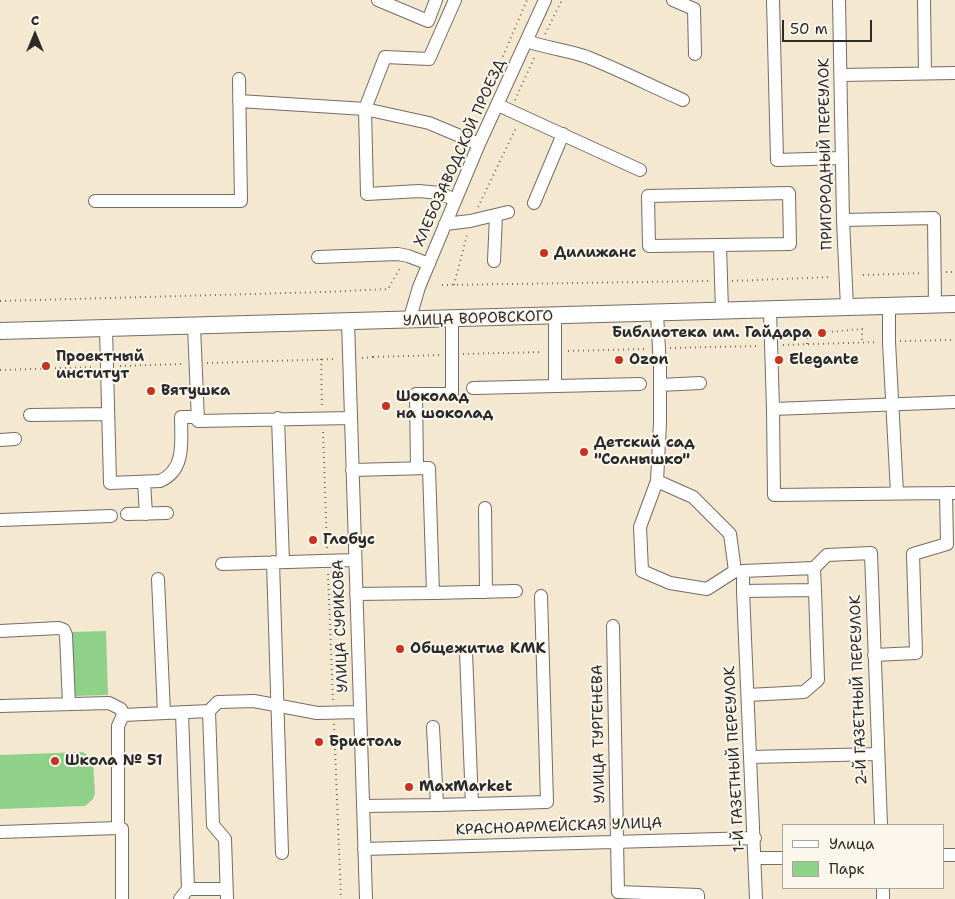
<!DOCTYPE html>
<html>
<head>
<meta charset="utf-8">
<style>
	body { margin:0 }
	#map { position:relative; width:955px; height:899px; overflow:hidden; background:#f5e8d1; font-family:"Shantell Sans",sans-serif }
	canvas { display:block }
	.legend { position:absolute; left:782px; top:824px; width:162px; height:65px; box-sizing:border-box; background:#fbf7ec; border:1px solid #a8a59f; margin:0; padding:6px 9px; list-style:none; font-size:15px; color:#2b2b2b }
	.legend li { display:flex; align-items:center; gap:10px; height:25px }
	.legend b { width:25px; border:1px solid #a8a59f }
	.north { position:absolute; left:10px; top:10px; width:50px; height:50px; -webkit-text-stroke:4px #fbf7ec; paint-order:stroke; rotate:0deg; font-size:14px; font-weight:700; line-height:20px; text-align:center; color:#2b2b2b }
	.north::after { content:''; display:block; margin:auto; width:18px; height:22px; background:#2b2b2b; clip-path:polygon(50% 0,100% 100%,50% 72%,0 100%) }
	.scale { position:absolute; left:782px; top:20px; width:90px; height:22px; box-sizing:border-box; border:2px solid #2b2b2b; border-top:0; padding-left:6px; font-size:15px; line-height:18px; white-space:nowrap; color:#2b2b2b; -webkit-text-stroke:4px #fbf7ec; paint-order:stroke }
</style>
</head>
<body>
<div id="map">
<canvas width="955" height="899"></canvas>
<ul class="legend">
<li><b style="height:6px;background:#fff"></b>Улица</li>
<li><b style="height:14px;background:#8fd189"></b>Парк</li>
</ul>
<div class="north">С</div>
<div class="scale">50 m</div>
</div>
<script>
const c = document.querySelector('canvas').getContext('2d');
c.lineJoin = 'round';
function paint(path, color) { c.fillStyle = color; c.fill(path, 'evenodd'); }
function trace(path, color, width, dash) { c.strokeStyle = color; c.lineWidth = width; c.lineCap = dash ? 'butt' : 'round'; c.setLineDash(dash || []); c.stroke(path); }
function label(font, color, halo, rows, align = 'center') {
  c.font = font + ' "Shantell Sans",sans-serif'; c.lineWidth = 4; c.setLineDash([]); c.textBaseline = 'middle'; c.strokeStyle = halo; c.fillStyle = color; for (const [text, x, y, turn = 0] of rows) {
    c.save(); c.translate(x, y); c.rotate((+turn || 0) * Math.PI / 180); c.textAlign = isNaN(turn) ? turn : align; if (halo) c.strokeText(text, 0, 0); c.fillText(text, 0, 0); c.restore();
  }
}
const green = new Path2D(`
	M106 631 108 695 74 696 72 632Z
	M83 752 91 758 93 762 95 793 93 799 85 806 0 809V755Z`);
const path = new Path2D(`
	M545 34 562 0
	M485 98 527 0
	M515 100 535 56
	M446 182 461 150
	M478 207 516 128 515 126
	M414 244 435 204
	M946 272H955
	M863 275 923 273
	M732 281 832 277
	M442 285 710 281
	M454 285 467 235
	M0 301 325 292 388 289 400 268
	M900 341 955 340
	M807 344V334L862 329V343
	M783 345 878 342
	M670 348 758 346
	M568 351 648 349
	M463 354 543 352
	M373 357 441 355
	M362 358 373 357V360
	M321 359 322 407
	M207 363 337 359
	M120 366 183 364
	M0 370 95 367
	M323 432 327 549
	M328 574 333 702
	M334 724 341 899`);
const minor = new Path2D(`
	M378 0 428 21 436 0
	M455 0 429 59 385 57 365 109 429 123 479 144
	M673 0 694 9 695 54
	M773 0 777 160 842 158
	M839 0 843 220 847 307
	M924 0 925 73
	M527 41C546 48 567 50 587 57 620 70 651 86 683 100
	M841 75 955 73
	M239 101 365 109 367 194 419 191 440 193 455 200
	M498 105 640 170
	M789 193 790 244 649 246 648 196Z
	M95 201H241L239 79
	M534 203 563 134
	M843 220 934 218 935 305
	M445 224 470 221 508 212
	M720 245 722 311
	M318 257 398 254 408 256 429 264
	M494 261 496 215
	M889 306V342L897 493
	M770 309 773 409 955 402
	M657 314 660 367V423L657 481 640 527 642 571 670 583 707 589 735 571 730 534 693 497 657 481
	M555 317V386
	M348 321 366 899
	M409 321 419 287 479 144 545 0
	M194 326 198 421 351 418
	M106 328 110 483 160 481C186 470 181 441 181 417H198
	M660 385 700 383
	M473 388 640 384
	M773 409 774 495 946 493
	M30 415 108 414
	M278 418 283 562
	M0 440 15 439
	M417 468 416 394H452V320
	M352 470 429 468 433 593 356 594
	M144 482 146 514
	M485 508 486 592
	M127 514 167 513
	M0 520 111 516
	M273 562 282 853
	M222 564 355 560
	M814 568 827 555 871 553 881 825
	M158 579 164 713
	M743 591V571L814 568 815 590 743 591 756 899
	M433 593 516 591
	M613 626 618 892 698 895V899
	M0 631 59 628 64 630 66 635 69 704
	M466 652 472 804
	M874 655 916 653 913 554 947 544 946 493H955
	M748 695 804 692 818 680 815 590
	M0 706 109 703 121 709 123 715 209 711
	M751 757 878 754
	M437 805 547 802 541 596
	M363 806 437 805 433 727
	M118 828 122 829V899
	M0 832 118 828V726L123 715
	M364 849 755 838
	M944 855H955
	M756 858H784
	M883 888V899
	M188 889H226
	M180 899 188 889 182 712
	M227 899 225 839 213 825 209 711 218 702 254 701 317 713 360 712`);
const major = new Path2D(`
	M0 331 955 304`);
const markers = [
	[544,253,5,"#c8321e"],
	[822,333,5,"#c8321e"],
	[619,360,5,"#c8321e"],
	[779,360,5,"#c8321e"],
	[46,366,5,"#c8321e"],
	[151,391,5,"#c8321e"],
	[386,406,5,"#c8321e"],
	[584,452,5,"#c8321e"],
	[313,540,5,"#c8321e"],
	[400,649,5,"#c8321e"],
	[319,742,5,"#c8321e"],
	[55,761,5,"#c8321e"],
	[409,787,5,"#c8321e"]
];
const streetNames = [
	["ХЛЕБОЗАВОДСКОЙ ПРОЕЗД",460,153,-66],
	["ПРИГОРОДНЫЙ ПЕРЕУЛОК",826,154,-91],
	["УЛИЦА ВОРОВСКОГО",478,319,-2],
	["УЛИЦА СУРИКОВА",341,626,-92],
	["2-Й ГАЗЕТНЫЙ ПЕРЕУЛОК",859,690,-92],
	["УЛИЦА ТУРГЕНЕВА",599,734,-91],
	["1-Й ГАЗЕТНЫЙ ПЕРЕУЛОК",735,759,-93],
	["КРАСНОАРМЕЙСКАЯ УЛИЦА",559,827,-2]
];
const poiNames = [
	["Дилижанс",554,253],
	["Библиотека им. Гайдара",812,333,"right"],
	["Проектный",56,357],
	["институт",56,374],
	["Ozon",629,360],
	["Elegante",789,360],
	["Вятушка",161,391],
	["Шоколад",396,397],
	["на шоколад",396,414],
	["Детский сад",594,443],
	["\"Солнышко\"",594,460],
	["Глобус",323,540],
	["Общежитие КМК",410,649],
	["Бристоль",329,742],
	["Школа № 51",65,761],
	["MaxMarket",419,787]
];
paint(green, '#8fd189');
trace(minor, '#726d65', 14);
trace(major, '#726d65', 18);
trace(path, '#726d65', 2, [1, 4]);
trace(minor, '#fff', 12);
trace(major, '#fff', 16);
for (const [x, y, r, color] of markers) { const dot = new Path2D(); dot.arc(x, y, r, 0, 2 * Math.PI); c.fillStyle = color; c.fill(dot); trace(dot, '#fbf7ec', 2); }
label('15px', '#2b2b2b', '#fbf7ec', streetNames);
label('bold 15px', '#2b2b2b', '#fbf7ec', poiNames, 'left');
</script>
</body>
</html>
